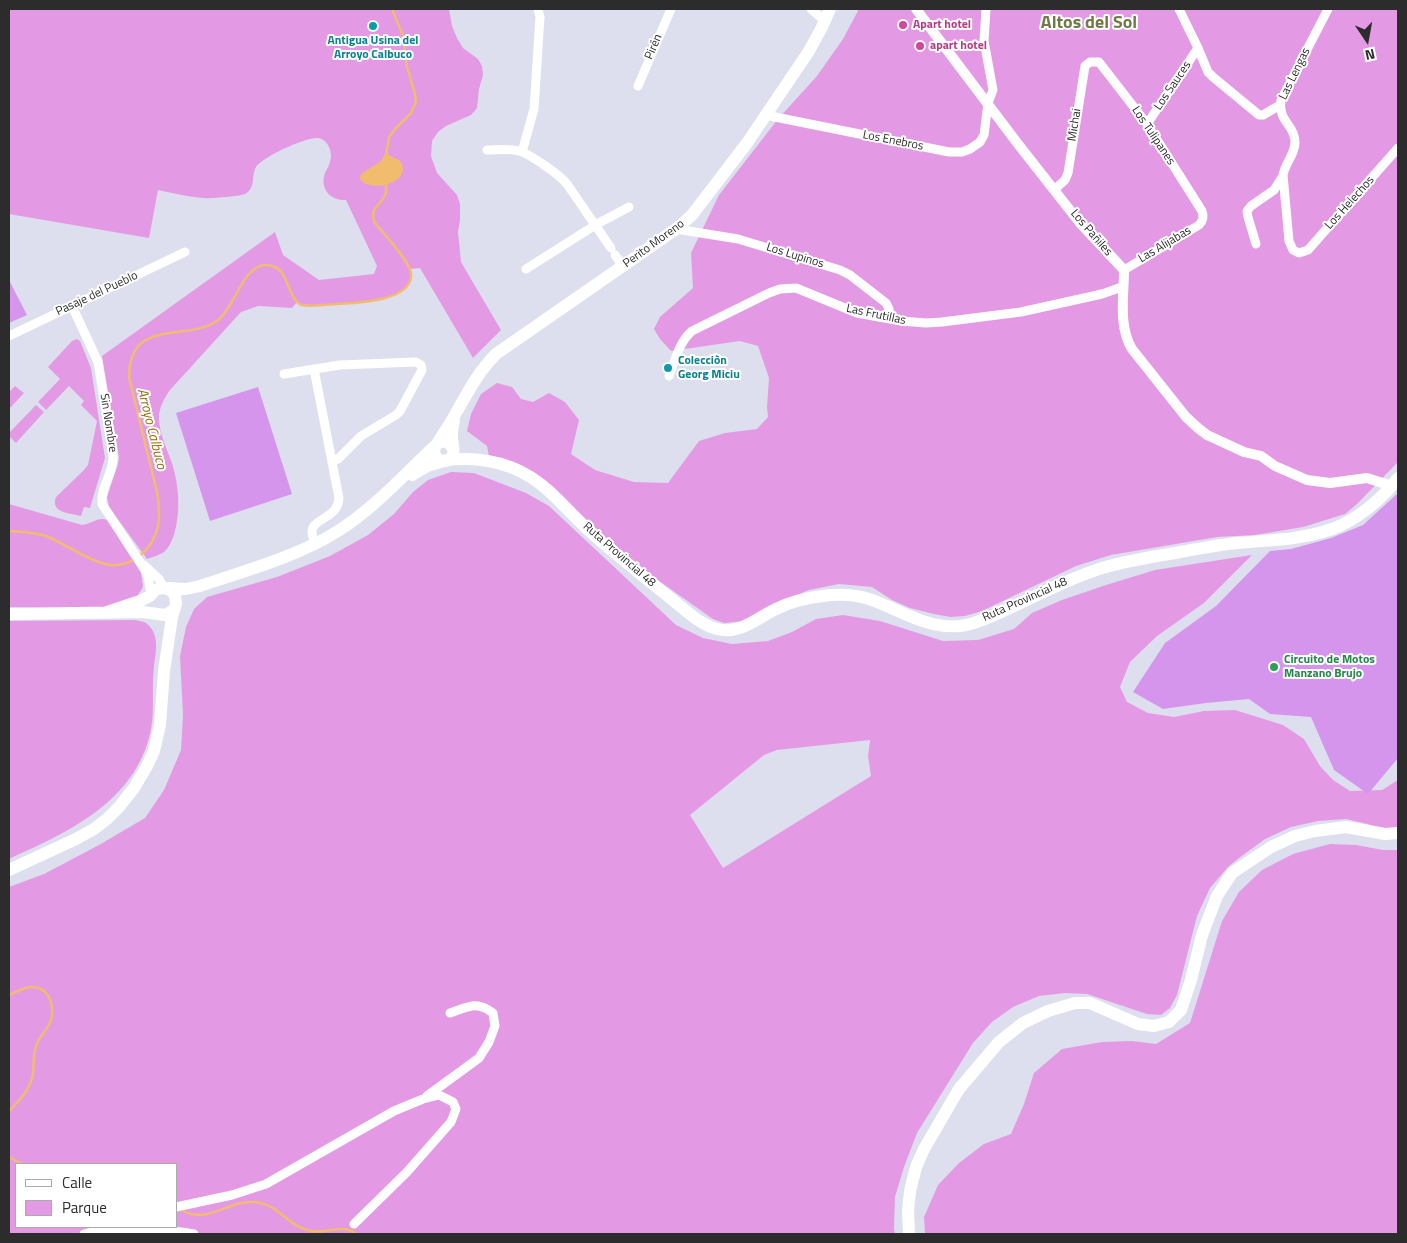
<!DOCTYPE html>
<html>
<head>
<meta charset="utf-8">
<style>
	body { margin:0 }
	#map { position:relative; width:1407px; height:1243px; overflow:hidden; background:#dedfee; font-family:"Titillium Web",sans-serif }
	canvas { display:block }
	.frame { position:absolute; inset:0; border:10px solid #2c2c2c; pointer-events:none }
	.legend { position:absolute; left:15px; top:1163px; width:162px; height:65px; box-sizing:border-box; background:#fff; border:1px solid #ababab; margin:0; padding:6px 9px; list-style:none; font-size:15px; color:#2c2c2c }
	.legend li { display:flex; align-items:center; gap:10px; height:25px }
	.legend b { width:25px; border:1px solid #ababab }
	.north { position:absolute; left:1342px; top:15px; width:50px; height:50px; -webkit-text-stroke:4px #fff; paint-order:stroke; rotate:168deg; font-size:14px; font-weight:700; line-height:20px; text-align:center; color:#2c2c2c }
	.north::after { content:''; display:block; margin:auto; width:18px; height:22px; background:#2c2c2c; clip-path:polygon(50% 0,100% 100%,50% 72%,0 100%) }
</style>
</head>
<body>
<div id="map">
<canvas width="1407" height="1243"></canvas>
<div class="frame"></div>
<ul class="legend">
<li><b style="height:6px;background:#fff"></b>Calle</li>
<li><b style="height:14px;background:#e499e5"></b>Parque</li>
</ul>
<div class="north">N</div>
</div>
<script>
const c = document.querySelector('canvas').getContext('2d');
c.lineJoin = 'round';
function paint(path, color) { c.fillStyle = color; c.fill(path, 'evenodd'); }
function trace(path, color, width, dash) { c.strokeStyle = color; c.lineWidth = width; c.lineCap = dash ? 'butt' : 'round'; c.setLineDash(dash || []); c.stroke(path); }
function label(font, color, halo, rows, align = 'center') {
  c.font = font + ' "Titillium Web",sans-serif'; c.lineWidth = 4; c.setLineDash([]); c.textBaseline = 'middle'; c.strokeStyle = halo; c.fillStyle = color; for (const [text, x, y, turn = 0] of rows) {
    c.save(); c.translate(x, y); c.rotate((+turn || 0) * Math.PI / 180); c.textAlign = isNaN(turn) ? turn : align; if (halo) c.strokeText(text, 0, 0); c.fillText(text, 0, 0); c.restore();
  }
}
const green = new Path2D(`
	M9 9H449L452 26 457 38 463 48 478 59 482 66 483 75 479 89 477 108 471 115 446 126 438 132 432 141 431 156 437 173 457 195 460 204V220L458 232 461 262 501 330 473 358 420 268 410 269C418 308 331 304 307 306L301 305 297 302 292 308 258 306 241 312 170 390C164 399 159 407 159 418 159 433 167 449 172 463 179 486 181 511 174 535 172 540 169 548 164 552 160 555 152 557 147 559L109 507 107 497 118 464 119 457 102 356 275 232 283 255 319 280 374 274 377 266 346 200C332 201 321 191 324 176 325 171 329 167 330 162 333 153 329 140 318 138 306 137 262 157 256 167 251 176 256 188 245 194 239 196 232 196 226 197 219 197 210 199 203 198 188 197 173 193 158 190L149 238 9 214Z
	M859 9H1398V462L1357 504 1345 514 1303 527 1255 535 1217 537 1111 555 1076 566 982 611 965 616 951 617 934 614 910 608 892 600 872 587 839 584 809 590 782 601 744 621 724 623 713 619 594 535 553 490 490 461 487 446 467 431 471 414 481 394 497 383 512 387 521 399 533 402 549 393 565 402 579 420 571 454 595 470 634 482 668 483 699 441 725 433 757 429 768 417 767 407 769 378 758 346 740 341 671 351 660 339 654 329 660 317 693 288 691 253 719 195 778 119 817 76 843 39Z
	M77 339 80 341 91 368 105 458 90 508 84 507 81 516C70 513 50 513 56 497L84 470 88 465 97 421 81 405 84 401 69 386 46 410 38 402 60 379 48 367 72 341Z
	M15 386 24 393 9 409V392Z
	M36 405 44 412 16 443 9 436V433Z
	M451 472 474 473 526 493 549 506 676 625 703 638 732 644 768 641 792 632 816 619 843 615 880 621 943 641 978 640 1014 629 1032 613 1062 600 1106 585 1155 570 1252 555 1204 603 1157 636 1130 662 1120 687 1127 702 1148 713 1174 717 1204 711 1235 710 1283 725 1304 739 1320 766 1333 780 1350 791 1382 790 1398 780V827L1382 830 1368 824 1346 819 1318 821 1291 827 1265 839 1239 858 1228 867 1210 888 1197 916 1177 995 1170 1008 1161 1015 1147 1014 1087 994 1065 993 1039 996 1013 1007 992 1022 973 1043 917 1133 904 1167 895 1197 894 1228 895 1234H9V887L44 874 99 845 145 818 164 790 181 750 183 715 180 656 186 627 194 609 207 597 277 577 330 556 368 535 394 514 413 492 428 480ZM870 740 868 756 871 776 723 868 690 815 764 755 777 750ZM16 1164H176V1227H16Z
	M9 504 82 525C91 524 99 516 107 520L141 573 143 586 142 589 137 596 132 599 98 609 9 607Z
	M135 620C138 621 143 621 146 623 160 633 156 652 154 666 151 690 156 714 149 738 131 804 66 833 9 859V621Z
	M1330 844 1356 845 1383 850H1398V1234H925L924 1217 938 1185 959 1163 984 1144 1011 1134 1024 1104 1034 1073 1062 1049 1102 1042 1132 1041 1156 1044 1190 1023 1222 921 1239 892 1262 870 1293 854Z`);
const pitch = new Path2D(`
	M9 280 27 315 9 323Z
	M258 387 292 494 210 521 176 413Z
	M1398 493V758L1368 794 1334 770 1311 717 1270 714 1249 699 1206 703 1163 709 1133 692 1165 643 1216 606 1270 551 1291 549 1331 538 1363 525Z`);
const water = new Path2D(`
	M386 152C391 159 399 157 402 164 409 184 370 193 360 179L361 174 381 161Z`);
const stream = new Path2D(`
	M386 156 389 137 395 129 411 113 416 102 415 94 407 67 403 36 392 9
	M9 531C22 532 34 532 46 536 66 544 84 559 105 564 130 570 153 550 158 526 160 514 159 503 157 492L129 377C129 316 188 343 218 320 235 307 243 265 266 265 290 265 285 296 301 305 313 307 325 305 336 304 354 303 414 302 411 273 409 260 384 234 375 223 369 208 378 208 384 197 387 193 386 187 386 181
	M9 995C16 992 23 988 30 987 49 986 55 1005 51 1020 48 1030 39 1036 36 1046 33 1055 34 1064 33 1073 31 1089 20 1100 9 1111
	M9 1157 22 1164
	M183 1211C209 1224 229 1200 254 1202 280 1204 286 1226 311 1231 326 1234 343 1223 356 1234`);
const minor = new Path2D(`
	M811 9 825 21
	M1179 9 1198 48 1208 72 1213 77 1259 115H1263L1280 105
	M1328 9 1281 100C1278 122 1294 124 1295 141 1296 153 1285 163 1283 175L1289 241 1293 250 1299 253 1308 250 1398 148
	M638 86 671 9
	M765 115 949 152H962L970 149 980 142 984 135 988 103 993 90 984 41 986 9
	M1147 124 1198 48
	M487 150C497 150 509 148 519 151 530 154 560 175 567 184L611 248
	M522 152 534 109 540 17 538 9
	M1054 190 1065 180 1068 173 1085 66 1090 62H1099L1147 124 1202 211C1204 216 1203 221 1199 225L1124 270
	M676 229 738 239 840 270 850 275 886 303 889 309 891 319
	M1256 244 1248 217 1247 211 1251 206 1274 190 1283 176
	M615 255 623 266
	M526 269 597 224 629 207
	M72 306 98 362 113 454C115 471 100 487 102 504L144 568 148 576 151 594
	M9 336 185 252
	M314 369 339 498C338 519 312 518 312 532 312 536 314 540 315 544
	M284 374 340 365 416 362 421 365 422 370 400 411 396 415 361 436 338 459 332 461
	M669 376C675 361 679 342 692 331L769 293 780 289 796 288 857 313 901 321 926 323 942 322 1021 312 1102 294 1122 287
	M144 565 159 579 164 588
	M427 1096 479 1058 489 1042 495 1026 493 1013C476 1000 468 1007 450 1013
	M176 1207 232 1195 266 1184 394 1111 423 1099 439 1095 453 1102 456 1109 451 1122 407 1172 354 1224
	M98 1232C130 1230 163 1228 194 1234
	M84 1234 103 1229`);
const tertiary = new Path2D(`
	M916 9 1018 144 1080 223 1124 270C1124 295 1118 326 1132 349L1186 417 1198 428 1207 435 1244 452 1261 456 1275 466 1307 480 1330 483 1367 478 1392 486`);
const secondary = new Path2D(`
	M437 444C443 434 450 424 456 413 468 392 478 372 496 354L676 229 692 215 747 143 809 51 822 27 830 9
	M453 449 449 443 441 441 435 446 434 453C437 461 448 465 453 455 455 448 451 440 452 434 452 429 453 425 454 421
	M447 460C485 456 521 465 550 492 565 506 579 522 595 536 619 557 644 577 669 597 684 609 699 624 717 629 740 635 757 618 776 609 790 602 806 598 822 596 837 594 854 594 869 599 899 609 926 629 960 626 977 624 994 615 1010 608 1040 594 1070 578 1102 568 1126 561 1150 557 1175 553 1196 549 1217 545 1238 543 1270 540 1301 540 1332 529 1357 520 1382 499 1398 478
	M412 475 427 466 444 461
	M167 588 186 589 200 586C244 571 299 556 338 531 374 508 404 475 435 446
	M9 614 143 612 165 615 174 610
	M9 870 76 839 94 829 107 819 119 807 134 788 147 766 154 751 160 725 164 671 172 617 176 604 175 595 169 589 161 588 155 590 150 596 140 601 107 612
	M909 1234 908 1211 910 1191 916 1167 924 1149 959 1089 999 1042 1023 1023 1048 1011 1075 1003H1090L1138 1024 1154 1026 1169 1022 1181 1010 1191 980 1202 935 1217 896 1232 873 1271 847 1295 836 1315 831 1346 827 1385 834 1398 833`);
const markers = [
	[903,25,5,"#d1479c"],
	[373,26,5,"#0f9aa8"],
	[920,46,5,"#d1479c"],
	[668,368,5,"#0f9aa8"],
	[1274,667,5,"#2e9e5b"]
];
const hotelNames = [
	["Apart hotel",913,25],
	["apart hotel",930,46]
];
const cultureNames = [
	["Antigua Usina del",373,41],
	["Arroyo Calbuco",373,55],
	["Colecciòn",678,361,"left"],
	["Georg Miciu",678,375,"left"]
];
const streetNames = [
	["Pirén",654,47,-67],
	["Las Lengas",1295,74,-64],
	["Los Sauces",1173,86,-56],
	["Michai",1075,125,-81],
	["Los Tulipanes",1153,136,56],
	["Los Enebros",893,141,11],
	["Los Helechos",1350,203,-48],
	["Los Pañiles",1091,233,49],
	["Perito Moreno",654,244,-36],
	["Las Alijabas",1165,245,-31],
	["Los Lupinos",795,256,17],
	["Pasaje del Pueblo",97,294,-25],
	["Las Frutillas",876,315,12],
	["Sin Nombre",108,423,81],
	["Ruta Provincial 48",619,555,41],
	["Ruta Provincial 48",1025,600,-24]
];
const leisureNames = [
	["Circuito de Motos",1284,660],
	["Manzano Brujo",1284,674]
];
const waterNames = [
	["Arroyo Calbuco",151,429,76]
];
const districtNames = [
	["Altos del Sol",1089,24]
];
paint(green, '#e499e5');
paint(pitch, '#d695ed');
paint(water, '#f2bc6f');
trace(stream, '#f2bc6f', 2.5);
trace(minor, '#fff', 9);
trace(tertiary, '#fff', 10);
trace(secondary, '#fff', 12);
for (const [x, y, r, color] of markers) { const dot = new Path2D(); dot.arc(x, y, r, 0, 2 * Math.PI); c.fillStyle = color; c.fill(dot); trace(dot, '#fff', 2); }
label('bold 12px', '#b23c85', '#fff', hotelNames, 'left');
label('bold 12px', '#0d838f', '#fff', cultureNames);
label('12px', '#2c2c2c', '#fff', streetNames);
label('bold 12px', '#27864d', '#fff', leisureNames, 'left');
label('italic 14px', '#9a6a0a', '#fff', waterNames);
label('bold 18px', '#717947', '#fff', districtNames);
</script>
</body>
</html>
